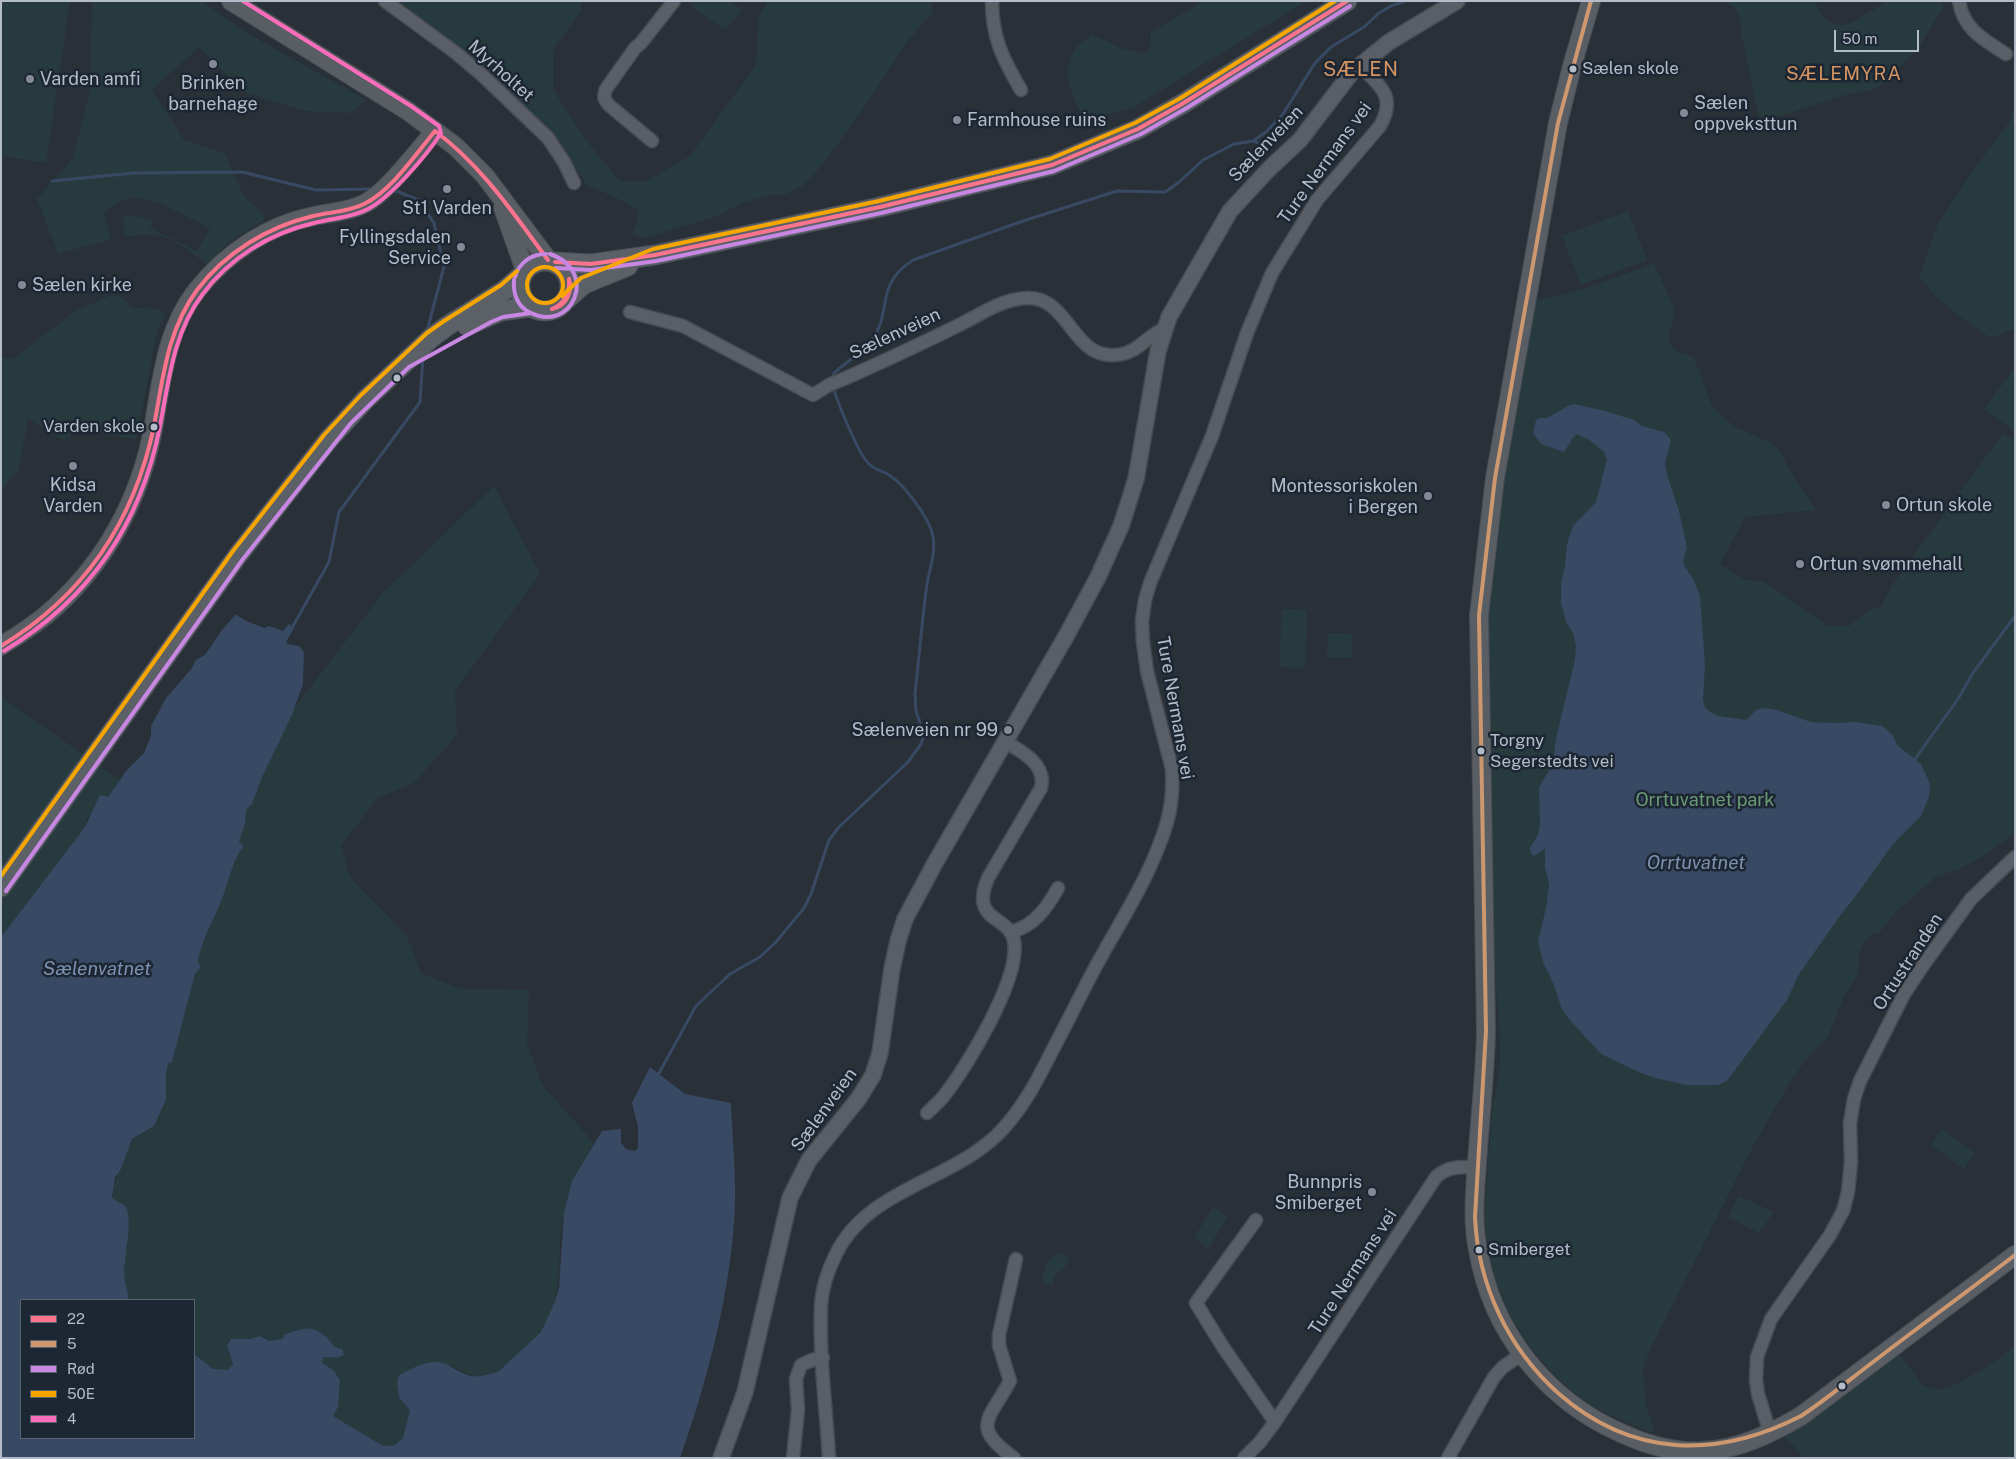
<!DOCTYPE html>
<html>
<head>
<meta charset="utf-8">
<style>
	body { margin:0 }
	#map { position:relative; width:2016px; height:1459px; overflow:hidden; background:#2a3038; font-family:"Public Sans",sans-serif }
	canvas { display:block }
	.frame { position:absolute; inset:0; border:2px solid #b4bcc9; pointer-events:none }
	.legend { position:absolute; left:20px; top:1299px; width:175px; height:140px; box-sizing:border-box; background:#1d2633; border:1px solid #59626f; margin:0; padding:6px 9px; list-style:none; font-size:15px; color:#b4bcc9 }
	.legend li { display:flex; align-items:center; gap:10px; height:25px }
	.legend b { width:25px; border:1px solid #59626f }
	.scale { position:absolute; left:1834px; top:30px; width:85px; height:22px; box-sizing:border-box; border:2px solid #b4bcc9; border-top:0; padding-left:6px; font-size:15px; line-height:18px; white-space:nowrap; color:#b4bcc9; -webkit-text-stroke:4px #1d2633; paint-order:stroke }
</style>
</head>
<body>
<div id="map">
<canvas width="2016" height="1459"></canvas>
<div class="frame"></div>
<ul class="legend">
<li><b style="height:6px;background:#fc738d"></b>22</li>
<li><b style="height:6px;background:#cd976f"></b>5</li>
<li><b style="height:6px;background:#c787e3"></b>Rød</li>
<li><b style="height:6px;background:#f7a600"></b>50E</li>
<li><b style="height:6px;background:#fb6dba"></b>4</li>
</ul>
<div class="scale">50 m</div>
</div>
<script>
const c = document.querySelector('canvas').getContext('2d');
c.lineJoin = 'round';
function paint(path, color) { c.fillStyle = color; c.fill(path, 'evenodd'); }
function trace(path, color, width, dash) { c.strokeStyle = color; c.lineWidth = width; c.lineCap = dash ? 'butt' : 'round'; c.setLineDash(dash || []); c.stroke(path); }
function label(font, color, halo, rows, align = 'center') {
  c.font = font + ' "Public Sans",sans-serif'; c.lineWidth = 5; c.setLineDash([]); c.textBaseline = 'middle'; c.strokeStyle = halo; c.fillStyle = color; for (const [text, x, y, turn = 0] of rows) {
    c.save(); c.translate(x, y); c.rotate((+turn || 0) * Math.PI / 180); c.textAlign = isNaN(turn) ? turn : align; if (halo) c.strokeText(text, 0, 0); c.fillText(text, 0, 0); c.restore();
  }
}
const green = new Path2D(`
	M1 1H70L46 163 1 156Z
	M92 1H201L247 33 366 100 351 113 305 111 243 92 199 47 152 90 184 140 225 153 244 196 263 213 265 220 229 242 208 265C192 253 174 237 154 235 128 233 84 247 58 254L37 199 73 158 90 91ZM135 197 162 204 210 228 197 251 150 228 154 221 134 215 123 216 125 237 111 240 104 212 118 202Z
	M395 1H581V11L553 50V89L586 140 619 181 645 182 690 156 756 65 759 17 768 1H932V13L907 42 863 109 823 164 804 185 786 194 771 195 741 203 718 216 644 238 632 234 637 223 639 211 625 202 587 185 574 166 566 150 545 127 482 66Z
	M695 1H730L742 10 726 30 691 7Z
	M1200 1H1306L1134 107 1100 117 1084 118C1072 97 1059 69 1077 47 1081 42 1088 39 1092 34L1121 48 1146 54 1151 45V32L1194 7Z
	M1723 1H1816C1819 21 1837 30 1855 21 1859 19 1861 16 1865 14 1875 9 1877 10 1885 1H1943V8L1919 47 1886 82 1873 90 1845 95 1760 123 1741 32C1740 17 1739 6 1723 1Z
	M2015 106V328L1991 338C1964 321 1939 302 1919 277L1938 224 1969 176 2010 121Z
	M1628 211 1647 260 1581 285 1562 236Z
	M1654 263 1674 309C1673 336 1655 347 1694 357L1712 406 1735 427 1769 442 1780 451 1793 476 1816 510 1745 517 1720 564 1745 580 1763 581 1828 626H1849L1871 609 1881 607 1892 585 2003 433 2015 441V833L1982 857 1959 869 1936 877 1898 910 1879 933 1871 935 1863 944 1858 955 1859 966 1856 978 1845 994 1828 1037 1807 1058 1795 1075 1777 1104 1751 1150 1649 1352 1643 1369 1646 1405 1654 1427 1652 1433C1632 1424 1609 1416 1590 1404 1534 1366 1490 1299 1486 1230 1484 1188 1490 1144 1493 1102 1507 1062 1496 1007 1495 965 1491 860 1488 754 1488 649 1487 531 1514 416 1534 300 1577 294 1614 278 1654 263Z
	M112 295 123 297 131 307 157 309 166 314 158 328 136 440 104 434 81 427 64 440 28 419 19 469 1 491V357L12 359 77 310Z
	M2015 367V432L1984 409Z
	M494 486 540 574 455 691 457 735 414 783 378 798 341 845 350 877 407 936 421 973 461 989 529 990 527 1044 543 1086 594 1143C581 1166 569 1187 564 1213 555 1255 566 1292 542 1332 532 1347 513 1359 499 1371 480 1379 469 1377 452 1365L397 1384 399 1398 410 1410 403 1438 395 1445 383 1446 333 1416V1370L320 1362 324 1357 336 1358 344 1354 335 1348 321 1331 284 1335 283 1339 269 1341 260 1336 250 1339H232L227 1345 233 1364 229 1370C214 1373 204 1362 194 1354V1300H128L124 1282V1256L128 1245 125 1207C121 1204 115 1202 113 1198 109 1190 128 1149 132 1139L139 1136C148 1120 159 1104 166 1087 169 1078 162 1068 172 1062L195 974 201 967 198 961C203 939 214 920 222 899 229 881 232 862 244 846L239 841 245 824 246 810 252 804 261 777 295 707 382 594Z
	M1282 609 1307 610 1305 668 1279 667Z
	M1328 633 1353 634 1352 658 1327 657Z
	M1 697 120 780 108 797 88 817 85 827 1 937Z
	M1942 1129 1975 1153 1964 1169 1931 1145Z
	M1739 1196 1774 1212 1759 1233 1728 1217Z
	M1214 1206 1228 1217 1208 1249 1194 1237Z
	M1060 1253 1070 1257 1065 1267 1054 1277 1053 1285 1042 1283C1044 1270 1045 1257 1060 1253Z
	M2015 1345V1458H1804L1784 1435 1899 1353 1923 1386C1929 1387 1937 1390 1942 1389 1961 1384 2002 1359 2015 1345Z`);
const water = new Path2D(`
	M1574 404 1605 411 1634 420 1642 426 1664 432 1671 440 1665 463 1667 475 1679 511 1687 548 1683 561 1685 567 1694 581 1700 596 1705 665 1703 700 1705 707 1710 712 1718 716 1746 720 1756 710 1763 708 1777 710 1811 722 1834 723 1856 722 1882 726 1892 734 1898 746 1921 764 1930 784 1929 797 1921 816 1893 844 1855 897 1842 913 1799 974 1787 1000 1727 1081 1718 1085H1687L1655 1078 1639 1072 1601 1054 1569 1019 1561 1007 1554 985 1543 962 1538 941 1546 908 1549 885 1545 867V849L1534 856 1531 854 1530 848 1538 835 1540 824 1539 787 1553 764 1556 738 1575 660 1576 646 1573 633 1566 622 1561 603V582L1565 566 1567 544 1573 526 1596 502 1607 459 1604 452 1591 441 1577 434 1573 438 1564 452 1541 444 1533 433 1536 420 1539 418H1547L1568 406Z
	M236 614C243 621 255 624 264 628L269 626 283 631 289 624 294 628 286 642 288 644 299 646 304 652 303 684 292 715 262 777 252 804 246 810 245 824 239 841 244 846C232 861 229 881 222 899 214 920 202 939 198 961L201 967 195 974 172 1062 168 1064 166 1074V1099L154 1126 132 1139 120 1171 115 1177 112 1197C116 1202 121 1202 125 1206 134 1218 124 1258 124 1273 124 1282 129 1291 128 1300H21V1438H194V1354L213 1369 228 1370 233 1364 227 1345 231 1339H250L260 1336 269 1341 283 1339 284 1335C303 1328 314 1323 329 1340 333 1345 335 1348 342 1349L344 1355 336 1358 324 1357 321 1362 333 1370 340 1380 338 1407 333 1416 383 1446 395 1445 403 1438 410 1410 399 1398 397 1384 399 1375C411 1369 423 1362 436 1362 448 1362 454 1370 465 1374 475 1379 489 1375 499 1371L541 1332 554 1304 559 1288 564 1212 572 1181 602 1131 621 1129V1143L626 1149 635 1151 638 1148V1127L632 1103 650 1067 685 1094 731 1103V1105C733 1148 738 1192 733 1235 726 1309 705 1388 680 1458H1V937L85 827 100 795 108 797 126 771 144 753 151 736V726L166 698 192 668 196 660 205 655 222 630Z`);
const stream = new Path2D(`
	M1253 141 1266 146
	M52 181 134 173 242 172 316 190 374 189
	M390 191 399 192 418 200 434 223 444 267 427 331
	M832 379 834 373C846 362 863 352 872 340 893 311 874 285 913 260L1023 221 1117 191 1165 192 1178 183 1203 160 1234 144 1253 141 1266 132 1283 114 1315 63 1331 47 1364 27 1379 13 1391 6 1405 1
	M293 626 329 562 339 512 420 402 423 356
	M1915 759 1958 699 1973 673 2015 616
	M659 1073 696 1006 730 974 760 957 776 942 804 908 811 894 829 840 839 827 908 762 921 744 924 735 916 711 915 694C919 657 922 621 927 584 930 566 937 551 932 532 927 516 904 484 889 475 883 471 875 470 869 464 859 455 836 400 833 385`);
const minor = new Path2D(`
	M385 1 456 53 481 74 548 138 564 162 574 183
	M992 1C992 38 1003 59 1021 90
	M1959 1C1963 29 1984 40 2006 54
	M652 141 610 106C604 100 603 97 606 89L635 48 641 43 674 1
	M630 312 683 326 813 395 829 385C871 368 912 348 953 328 977 317 1000 299 1027 298 1071 296 1072 365 1122 354 1139 351 1148 335 1164 329
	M1011 932C1034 926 1047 908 1058 888
	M927 1113C932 1108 938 1103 943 1097 967 1067 1021 978 1014 941 1009 914 969 923 988 878L1041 788C1047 765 1022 751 1005 742
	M1256 1220 1196 1303 1223 1347 1275 1422
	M1770 1433 1758 1394 1756 1380 1757 1357 1771 1319 1830 1235 1843 1211 1848 1192 1851 1162 1850 1123 1854 1099 1860 1081 1904 994 1924 964 1971 899 2015 857
	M793 1458 798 1410 796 1379 801 1365 812 1360 823 1358
	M829 1458C826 1407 819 1356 821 1305 822 1288 828 1270 836 1254 867 1190 947 1182 996 1136 1021 1112 1037 1081 1052 1051 1067 1023 1081 994 1096 966 1121 920 1152 874 1167 822 1172 805 1173 787 1172 769L1147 671 1143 642 1142 621 1145 600 1150 583 1212 436 1247 333 1272 273 1317 200 1380 126C1397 96 1380 86 1359 65
	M1014 1458C970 1426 989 1420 1010 1381L999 1345V1335L1016 1259
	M1244 1458 1260 1442 1275 1422 1436 1177C1448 1166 1461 1167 1476 1167
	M1448 1458 1494 1377 1503 1367 1522 1354`);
const tertiary = new Path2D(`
	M721 1458 745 1392 790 1198 809 1160 859 1098 873 1075 880 1053 892 969 898 941 905 919 935 863 1065 638 1098 577 1121 526 1136 479 1158 351 1169 317 1230 211 1269 169 1300 140 1352 72 1389 42 1457 1`);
const secondary = new Path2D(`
	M231 1 408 111 455 146 485 176 548 260
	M1591 1 1572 66 1558 123 1495 478 1479 615 1486 1031C1485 1075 1480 1119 1477 1163 1475 1192 1472 1221 1478 1250 1492 1332 1546 1400 1621 1433 1647 1445 1674 1453 1702 1451 1738 1450 1770 1434 1801 1416L2015 1255
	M503 208 525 270
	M1 646C16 637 31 627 45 616 104 567 141 499 154 424 162 377 167 327 198 289 227 253 268 225 314 216 332 212 355 211 371 200 392 185 418 151 435 131`);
const primary = new Path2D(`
	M520 286a25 25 0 1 1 50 0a25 25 0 1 1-50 0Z
	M555 262 591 264 655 255 880 207 1052 165 1138 129 1182 104 1347 1
	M566 300 584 284 628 266
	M467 326 501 311 530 307
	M1 887 238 555 329 439 365 400 431 338 447 326 505 290 521 276`);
const bus1 = new Path2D(`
	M435 131C482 166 513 213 548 260
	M555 262 591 264 655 255 880 207 1052 165 1138 129 1182 104 1347 1
	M552 309C565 304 570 292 569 279
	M552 309C566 306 573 292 569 279
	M1 646C85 595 134 522 154 426 163 378 167 331 197 290 225 253 267 227 313 216 330 212 348 212 364 204 391 191 416 154 435 131`);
const bus2 = new Path2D(`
	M1591 1 1558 123 1495 478 1479 615 1486 1031 1475 1217C1478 1285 1508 1348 1558 1393 1632 1458 1717 1459 1801 1416 1826 1400 1849 1380 1873 1362 1920 1326 1968 1291 2015 1255`);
const bus3 = new Path2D(`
	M555 268 591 270 656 261 881 213 1054 171 1141 134 1185 109 1350 6
	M515 277C519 263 531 254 546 254
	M514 280C513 293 517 306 529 312 572 335 600 271 550 254
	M6 891 243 559 351 423 409 367 491 322 503 317 531 313`);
const bus4 = new Path2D(`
	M527 285a18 18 0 1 1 36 0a18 18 0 1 1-36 0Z
	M562 296 581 278 653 249 879 201 1050 159 1135 123 1179 99 1335 1
	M1 876 233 551 324 435 361 395 427 333 444 321 501 285 517 271`);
const bus5 = new Path2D(`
	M4 651C90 599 141 524 160 426 169 380 173 334 202 295 229 258 270 233 314 223 332 218 351 218 368 209 391 197 427 155 441 133L439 126 411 106 243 1`);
const markers = [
	[213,64,5,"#848b96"],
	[1573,69,4.5,"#b4bcc9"],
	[30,79,5,"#848b96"],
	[1684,113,5,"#848b96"],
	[957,120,5,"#848b96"],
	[447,189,5,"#848b96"],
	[461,247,5,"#848b96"],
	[22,285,5,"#848b96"],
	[397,378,4.5,"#b4bcc9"],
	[154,427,4.5,"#b4bcc9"],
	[73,466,5,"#848b96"],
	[1428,496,5,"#848b96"],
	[1886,505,5,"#848b96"],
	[1800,564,5,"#848b96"],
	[1008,730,5,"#848b96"],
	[1481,751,4.5,"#b4bcc9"],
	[1372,1192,5,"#848b96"],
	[1479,1250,4.5,"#b4bcc9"],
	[1842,1386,4.5,"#b4bcc9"]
];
const busNames = [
	["Sælen skole",1582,69],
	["Varden skole",145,427,"right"],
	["Torgny",1490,741],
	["Segerstedts vei",1490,762],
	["Smiberget",1488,1250]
];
const streetNames = [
	["Myrholtet",501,71,42],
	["Sælenveien",1266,144,-46],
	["Ture Nermans vei",1325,163,-54],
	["Sælenveien",895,334,-25],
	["Ture Nermans vei",1175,708,80],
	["Ortustranden",1908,962,-57],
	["Sælenveien",824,1110,-54],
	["Ture Nermans vei",1353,1272,-57]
];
const poiNames = [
	["Varden amfi",40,79],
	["Brinken",213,83,"center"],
	["barnehage",213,104,"center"],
	["Sælen",1694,103],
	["oppveksttun",1694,124],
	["Farmhouse ruins",967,120],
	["St1 Varden",447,208,"center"],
	["Fyllingsdalen",451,237,"right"],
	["Service",451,258,"right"],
	["Sælen kirke",32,285],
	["Kidsa",73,485,"center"],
	["Varden",73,506,"center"],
	["Montessoriskolen",1418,486,"right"],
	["i Bergen",1418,507,"right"],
	["Ortun skole",1896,505],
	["Ortun svømmehall",1810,564],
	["Sælenveien nr 99",998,730,"right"],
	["Bunnpris",1362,1182,"right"],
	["Smiberget",1362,1203,"right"]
];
const parkNames = [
	["Orrtuvatnet park",1705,800]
];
const neighbourhoodNames = [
	["SÆLEMYRA",1844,74]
];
const waterNames = [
	["Orrtuvatnet",1696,863],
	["Sælenvatnet",97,969]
];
const quarterNames = [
	["SÆLEN",1361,70]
];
paint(green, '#273a3e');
paint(water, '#384963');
trace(stream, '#384963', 3);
trace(minor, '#484c53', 15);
trace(tertiary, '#484c53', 18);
trace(secondary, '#484c53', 20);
trace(primary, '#484c55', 21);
trace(minor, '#5a5e66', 12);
trace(tertiary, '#5a5e66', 15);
trace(secondary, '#595d64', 18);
trace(primary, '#5c6168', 19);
trace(bus1, '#fc738d', 4);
trace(bus2, '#cd976f', 4);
trace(bus3, '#c787e3', 4);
trace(bus4, '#f7a600', 4);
trace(bus5, '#fb6dba', 4);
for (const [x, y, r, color] of markers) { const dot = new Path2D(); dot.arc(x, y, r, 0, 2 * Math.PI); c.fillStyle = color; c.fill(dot); trace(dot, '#1d2633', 2); }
label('17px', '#b4bcc9', '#1d2633', busNames, 'left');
label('18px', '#b4bcc9', '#1d2633', streetNames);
label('18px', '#b4bcc9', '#1d2633', poiNames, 'left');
label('18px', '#6b9a76', '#1d2633', parkNames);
c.letterSpacing = '1px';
label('19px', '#d59563', '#1d2633', neighbourhoodNames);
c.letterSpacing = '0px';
label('italic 19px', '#7c92b1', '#1d2633', waterNames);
c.letterSpacing = '1px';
label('20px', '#d59563', '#1d2633', quarterNames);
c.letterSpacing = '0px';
</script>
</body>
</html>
